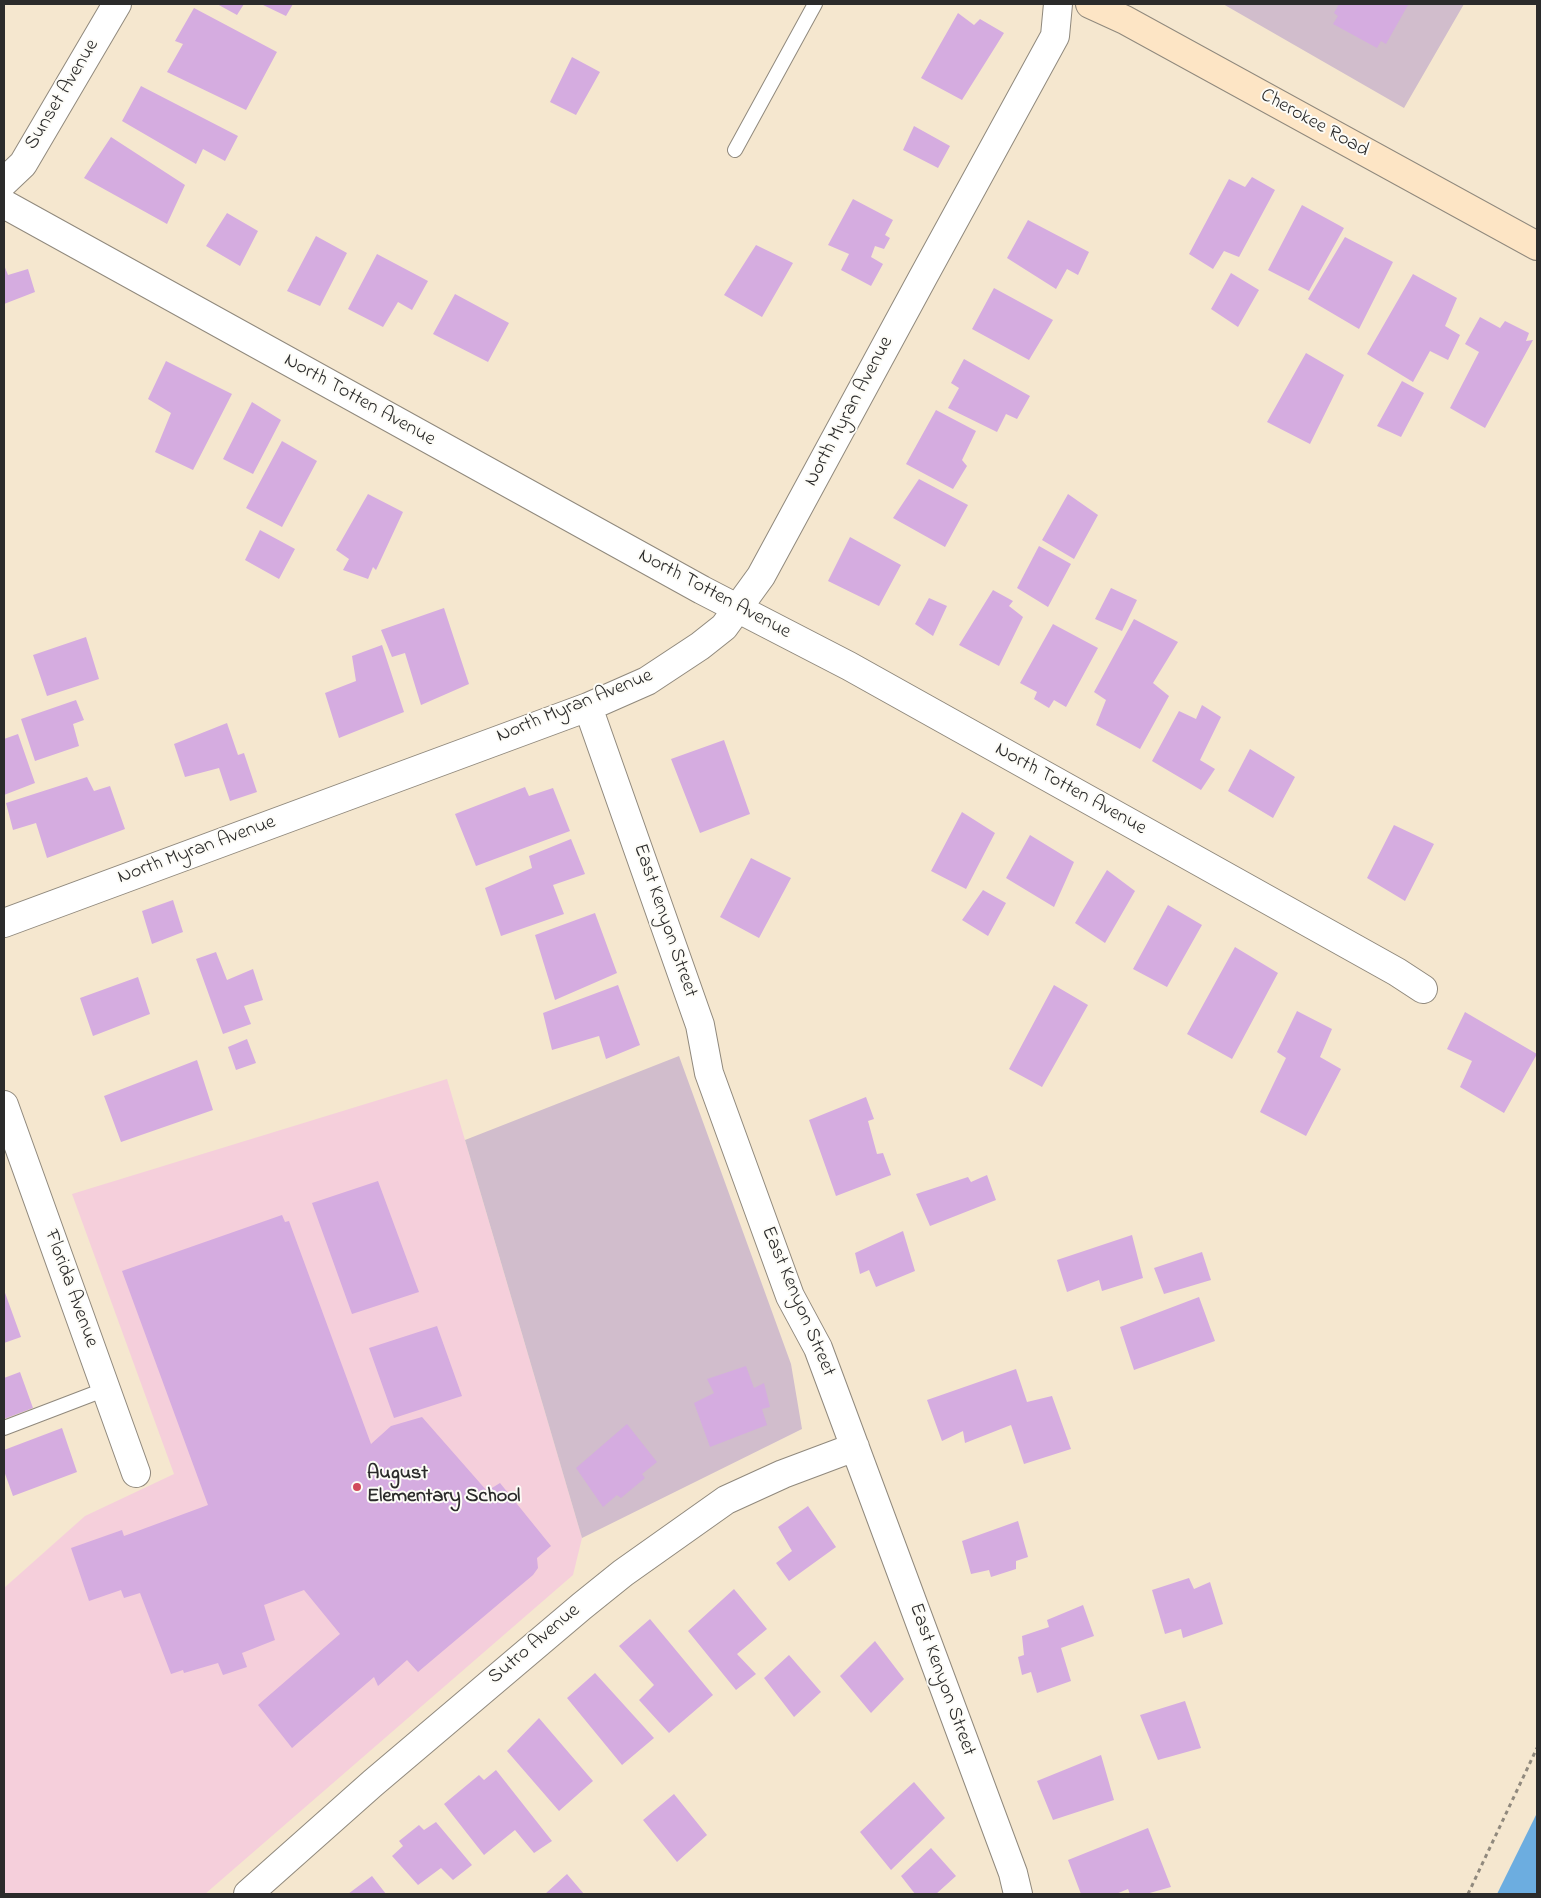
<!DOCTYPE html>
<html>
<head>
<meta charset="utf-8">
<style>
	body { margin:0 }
	#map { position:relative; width:1541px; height:1898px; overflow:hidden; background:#f5e7cf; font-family:"Indie Flower",sans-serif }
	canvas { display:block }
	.frame { position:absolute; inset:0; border:5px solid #2b2b2b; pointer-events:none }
</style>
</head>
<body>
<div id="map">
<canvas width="1541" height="1898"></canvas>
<div class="frame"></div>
</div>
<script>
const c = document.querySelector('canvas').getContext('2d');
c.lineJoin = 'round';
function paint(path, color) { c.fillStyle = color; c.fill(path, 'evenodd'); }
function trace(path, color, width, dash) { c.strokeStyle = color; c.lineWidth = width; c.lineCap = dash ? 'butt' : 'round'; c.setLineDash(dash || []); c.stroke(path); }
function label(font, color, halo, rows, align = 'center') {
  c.font = font + ' "Indie Flower",sans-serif'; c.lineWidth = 4; c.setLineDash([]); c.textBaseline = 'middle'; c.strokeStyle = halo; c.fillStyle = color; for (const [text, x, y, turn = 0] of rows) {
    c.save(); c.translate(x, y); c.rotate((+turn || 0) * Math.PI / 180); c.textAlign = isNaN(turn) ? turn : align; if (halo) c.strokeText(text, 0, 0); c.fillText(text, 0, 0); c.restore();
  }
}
const built = new Path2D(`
	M447 1079 582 1538 573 1575 205 1894H4V1588L85 1516 174 1474 72 1194Z`);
const industrial = new Path2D(`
	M1223 4H1464L1404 108Z
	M679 1056 791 1364 802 1429 582 1538 465 1140Z`);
const water = new Path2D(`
	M1537 1813V1894H1497Z`);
const building = new Path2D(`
	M217 4H244L237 15Z
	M261 4H293L286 16Z
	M1339 4H1406L1408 5 1386 44 1381 41 1377 48 1333 24 1338 16 1334 13Z
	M194 8 277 52 246 110 167 72 183 44 175 41Z
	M958 13 974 25 980 19 1004 33 962 100 921 78Z
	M572 57 600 72 576 115 550 102Z
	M141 86 238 136 225 161 203 149 196 164 122 121Z
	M914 126 950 146 938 168 903 150Z
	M111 137 185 185 167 224 84 178Z
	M1252 177 1275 190 1239 257 1224 251 1213 269 1189 254 1229 179 1245 187Z
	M853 199 893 220 885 235 890 238 884 249 875 246 871 257 883 264 871 286 841 270 849 254 828 245Z
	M1302 205 1344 228 1309 291 1268 270Z
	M227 213 258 231 240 266 206 246Z
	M1028 220 1089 252 1078 275 1067 269 1056 289 1007 258Z
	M316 236 347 253 320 306 287 291Z
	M1345 237 1393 262 1359 329 1308 299Z
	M756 245 793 263 762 317 724 295Z
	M377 254 428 281 412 310 398 302 383 327 348 309Z
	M4 265 8 275 28 269 35 292 4 304Z
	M1231 273 1259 290 1238 327 1211 309Z
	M1413 274 1457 298 1445 326 1460 335 1448 360 1430 351 1413 382 1367 354Z
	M994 288 1053 320 1029 360 972 329Z
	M455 294 509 323 488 362 433 334Z
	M1480 317 1500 328 1505 321 1529 333 1526 341 1533 340 1485 428 1450 408 1479 352 1465 344Z
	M1306 353 1344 375 1310 444 1267 422Z
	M964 359 1030 396 1017 419 1006 414 997 432 948 408 959 388 951 383Z
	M166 361 232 394 193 470 155 452 171 413 148 399Z
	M1402 381 1424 393 1401 437 1377 426Z
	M252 402 281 420 253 474 223 459Z
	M936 410 976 431 962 460 967 466 953 489 906 464Z
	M282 441 317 461 282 527 246 508Z
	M919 479 968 505 945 547 893 518Z
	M368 494 403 512 376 570 373 567 368 579 343 570 349 559 336 550Z
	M1068 494 1098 515 1074 559 1042 540Z
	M260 530 295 549 279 579 245 560Z
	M850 537 901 565 879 606 828 581Z
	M1039 546 1071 564 1048 607 1017 588Z
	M1111 588 1137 600 1122 631 1095 619Z
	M993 590 1013 601 1009 606 1023 617 999 666 959 645Z
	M929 598 947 606 933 636 915 624Z
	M444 608 469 684 421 705 405 653 392 657 381 630Z
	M1134 619 1178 642 1153 683 1169 696 1140 749 1096 725 1106 700 1094 692Z
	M1053 624 1098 648 1066 707 1054 700 1049 708 1034 699 1037 692 1020 683Z
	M86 637 99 679 47 696 33 655Z
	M382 645 404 712 339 738 325 693 356 681 352 656Z
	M76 700 84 720 73 724 79 746 35 761 21 719Z
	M1202 705 1221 717 1200 760 1215 769 1201 790 1152 761 1179 711 1196 719Z
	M227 723 238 755 244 753 257 792 230 801 219 768 185 777 174 744Z
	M18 734 35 783 4 795V739Z
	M724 740 750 814 700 833 671 759Z
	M1250 749 1295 777 1273 818 1228 791Z
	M87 777 94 791 110 786 125 829 47 858 36 823 13 830 6 803Z
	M525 787 529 796 553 788 570 831 476 866 455 814Z
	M962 812 995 833 966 889 931 871Z
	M1394 825 1434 844 1405 901 1367 878Z
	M1030 835 1074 862 1054 907 1006 878Z
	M571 839 585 874 553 885 564 914 501 936 485 888 532 868 529 856Z
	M751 858 791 878 759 938 720 917Z
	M1107 870 1135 891 1105 943 1075 923Z
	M983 890 1006 903 988 936 962 920Z
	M173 900 183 932 152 944 142 911Z
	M1168 905 1202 925 1167 987 1133 969Z
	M595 913 617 973 555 1000 535 935Z
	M1235 947 1278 973 1232 1059 1187 1034Z
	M216 952 227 980 253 969 263 1000 244 1006 251 1024 223 1034 196 959Z
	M138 977 150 1014 93 1036 80 998Z
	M618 985 640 1045 606 1059 599 1036 552 1050 543 1013Z
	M1054 985 1088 1005 1042 1087 1009 1069Z
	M1297 1011 1332 1029 1320 1057 1341 1069 1306 1136 1260 1112 1286 1058 1277 1052Z
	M1465 1012 1537 1054 1504 1113 1460 1087 1472 1061 1447 1049Z
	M247 1039 256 1063 236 1070 228 1047Z
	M197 1060 213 1110 121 1142 104 1096Z
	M866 1097 874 1119 868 1121 877 1154 883 1153 891 1175 836 1196 809 1120Z
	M987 1175 996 1200 930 1226 916 1194 968 1177 971 1182Z
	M378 1181 419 1292 352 1314 312 1203Z
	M282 1215 285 1222 289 1221 371 1444 391 1426 422 1417 487 1491 500 1483 551 1546 537 1558 538 1568 533 1575 418 1672 407 1660 378 1686 374 1677 292 1748 258 1705 340 1634 304 1590 264 1605 275 1640 242 1653 247 1667 223 1675 218 1663 184 1673 183 1670 171 1674 140 1593 124 1598 121 1590 89 1601 71 1548 122 1530 124 1536 208 1505 122 1271Z
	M903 1231 915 1271 876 1287 869 1270 860 1274 855 1253Z
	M1132 1235 1143 1278 1102 1291 1099 1280 1067 1292 1057 1260Z
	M1202 1252 1211 1280 1164 1294 1154 1268Z
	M4 1290 21 1337 4 1343Z
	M1199 1297 1215 1341 1134 1370 1120 1327Z
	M437 1326 462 1396 394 1418 369 1348Z
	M746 1366 754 1388 764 1383 770 1407 762 1409 767 1425 710 1447 694 1403 714 1393 707 1379Z
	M1016 1369 1027 1402 1052 1396 1071 1449 1024 1464 1011 1425 965 1443 963 1431 942 1441 927 1400Z
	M20 1372 33 1408 4 1419V1378Z
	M627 1424 657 1462 642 1474 645 1478 621 1498 617 1495 603 1507 576 1468Z
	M62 1428 77 1472 13 1496 4 1471V1450Z
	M808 1506 836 1547 789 1581 776 1563 792 1551 778 1527Z
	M1018 1521 1028 1557 1016 1561V1569L991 1577 989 1570 971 1574 962 1541Z
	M1189 1578 1194 1589 1210 1582 1223 1624 1183 1638 1181 1629 1165 1634 1152 1590Z
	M734 1589 767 1629 737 1654 756 1674 736 1690 688 1631Z
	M1083 1605 1094 1636 1061 1648 1071 1681 1037 1693 1031 1672 1022 1675 1018 1657 1024 1655 1022 1636 1049 1627 1047 1620Z
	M650 1619 713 1695 669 1733 639 1700 654 1685 619 1646Z
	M875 1641 904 1679 871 1713 840 1676Z
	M789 1655 821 1692 794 1717 764 1678Z
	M595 1673 654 1738 622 1765 567 1698Z
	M1185 1701 1201 1748 1158 1760 1140 1715Z
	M539 1718 593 1781 559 1811 507 1751Z
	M1101 1755 1114 1800 1053 1820 1037 1781Z
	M496 1770 552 1841 534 1853 515 1830 484 1855 444 1804 479 1775 484 1780Z
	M914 1782 945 1818 891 1870 860 1832Z
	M674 1794 707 1835 677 1862 643 1820Z
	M436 1822 472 1865 453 1880 441 1868 418 1885 392 1856 403 1846 399 1841 419 1825 424 1830Z
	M1148 1828 1171 1887 1146 1894H1130L1128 1889 1116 1894H1081L1068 1860Z
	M931 1848 956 1876 936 1894H915L901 1876Z
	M567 1874 584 1894H545Z
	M372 1876 386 1894H348Z`);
const path = new Path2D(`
	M1468 1894 1537 1748`);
const lane = new Path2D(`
	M735 150 815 4
	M4 1428 106 1389`);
const street = new Path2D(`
	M4 182 23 164 117 4
	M4 204 702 590 849 666 1397 972 1423 989
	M588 707 700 1025 709 1073 790 1296 818 1348 1013 1873 1018 1894
	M4 923 588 707 647 681 700 646 724 627 761 576 922 279 1055 36 1058 4
	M4 1105 136 1473
	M248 1894 373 1783 582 1606 623 1573 726 1500 783 1474 855 1447`);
const secondary = new Path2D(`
	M1090 4 1125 20 1537 246`);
const markers = [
	[357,1487,5,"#d1495b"]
];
const streetNames = [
	["Sunset Avenue",63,95,-59],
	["Cherokee Road",1314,124,29],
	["North Totten Avenue",359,401,29],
	["North Myran Avenue",850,412,-62],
	["North Totten Avenue",714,595,28],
	["North Myran Avenue",575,707,-22],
	["North Totten Avenue",1070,790,29],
	["North Myran Avenue",197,851,-20],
	["East Kenyon Street",664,921,71],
	["Florida Avenue",70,1289,70],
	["East Kenyon Street",797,1302,67],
	["Sutro Avenue",535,1645,-40],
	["East Kenyon Street",941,1680,70]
];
const poiNames = [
	["August",367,1475],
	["Elementary School",367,1498]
];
paint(built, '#f5cfdb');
paint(industrial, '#d1bdcc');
paint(water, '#6cade0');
paint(building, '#d5ace0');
trace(lane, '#90897d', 16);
trace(street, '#90897d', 30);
trace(secondary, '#90897d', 30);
trace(path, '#90897d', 3, [4, 4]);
trace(lane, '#fff', 14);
trace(street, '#fff', 28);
trace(secondary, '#fde5c5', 28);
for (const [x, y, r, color] of markers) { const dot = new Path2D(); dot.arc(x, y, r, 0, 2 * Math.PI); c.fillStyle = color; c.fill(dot); trace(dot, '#fdfcf7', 2); }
label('20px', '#2b2b2b', '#fdfcf7', streetNames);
label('bold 20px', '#2b2b2b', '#fdfcf7', poiNames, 'left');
</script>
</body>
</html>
